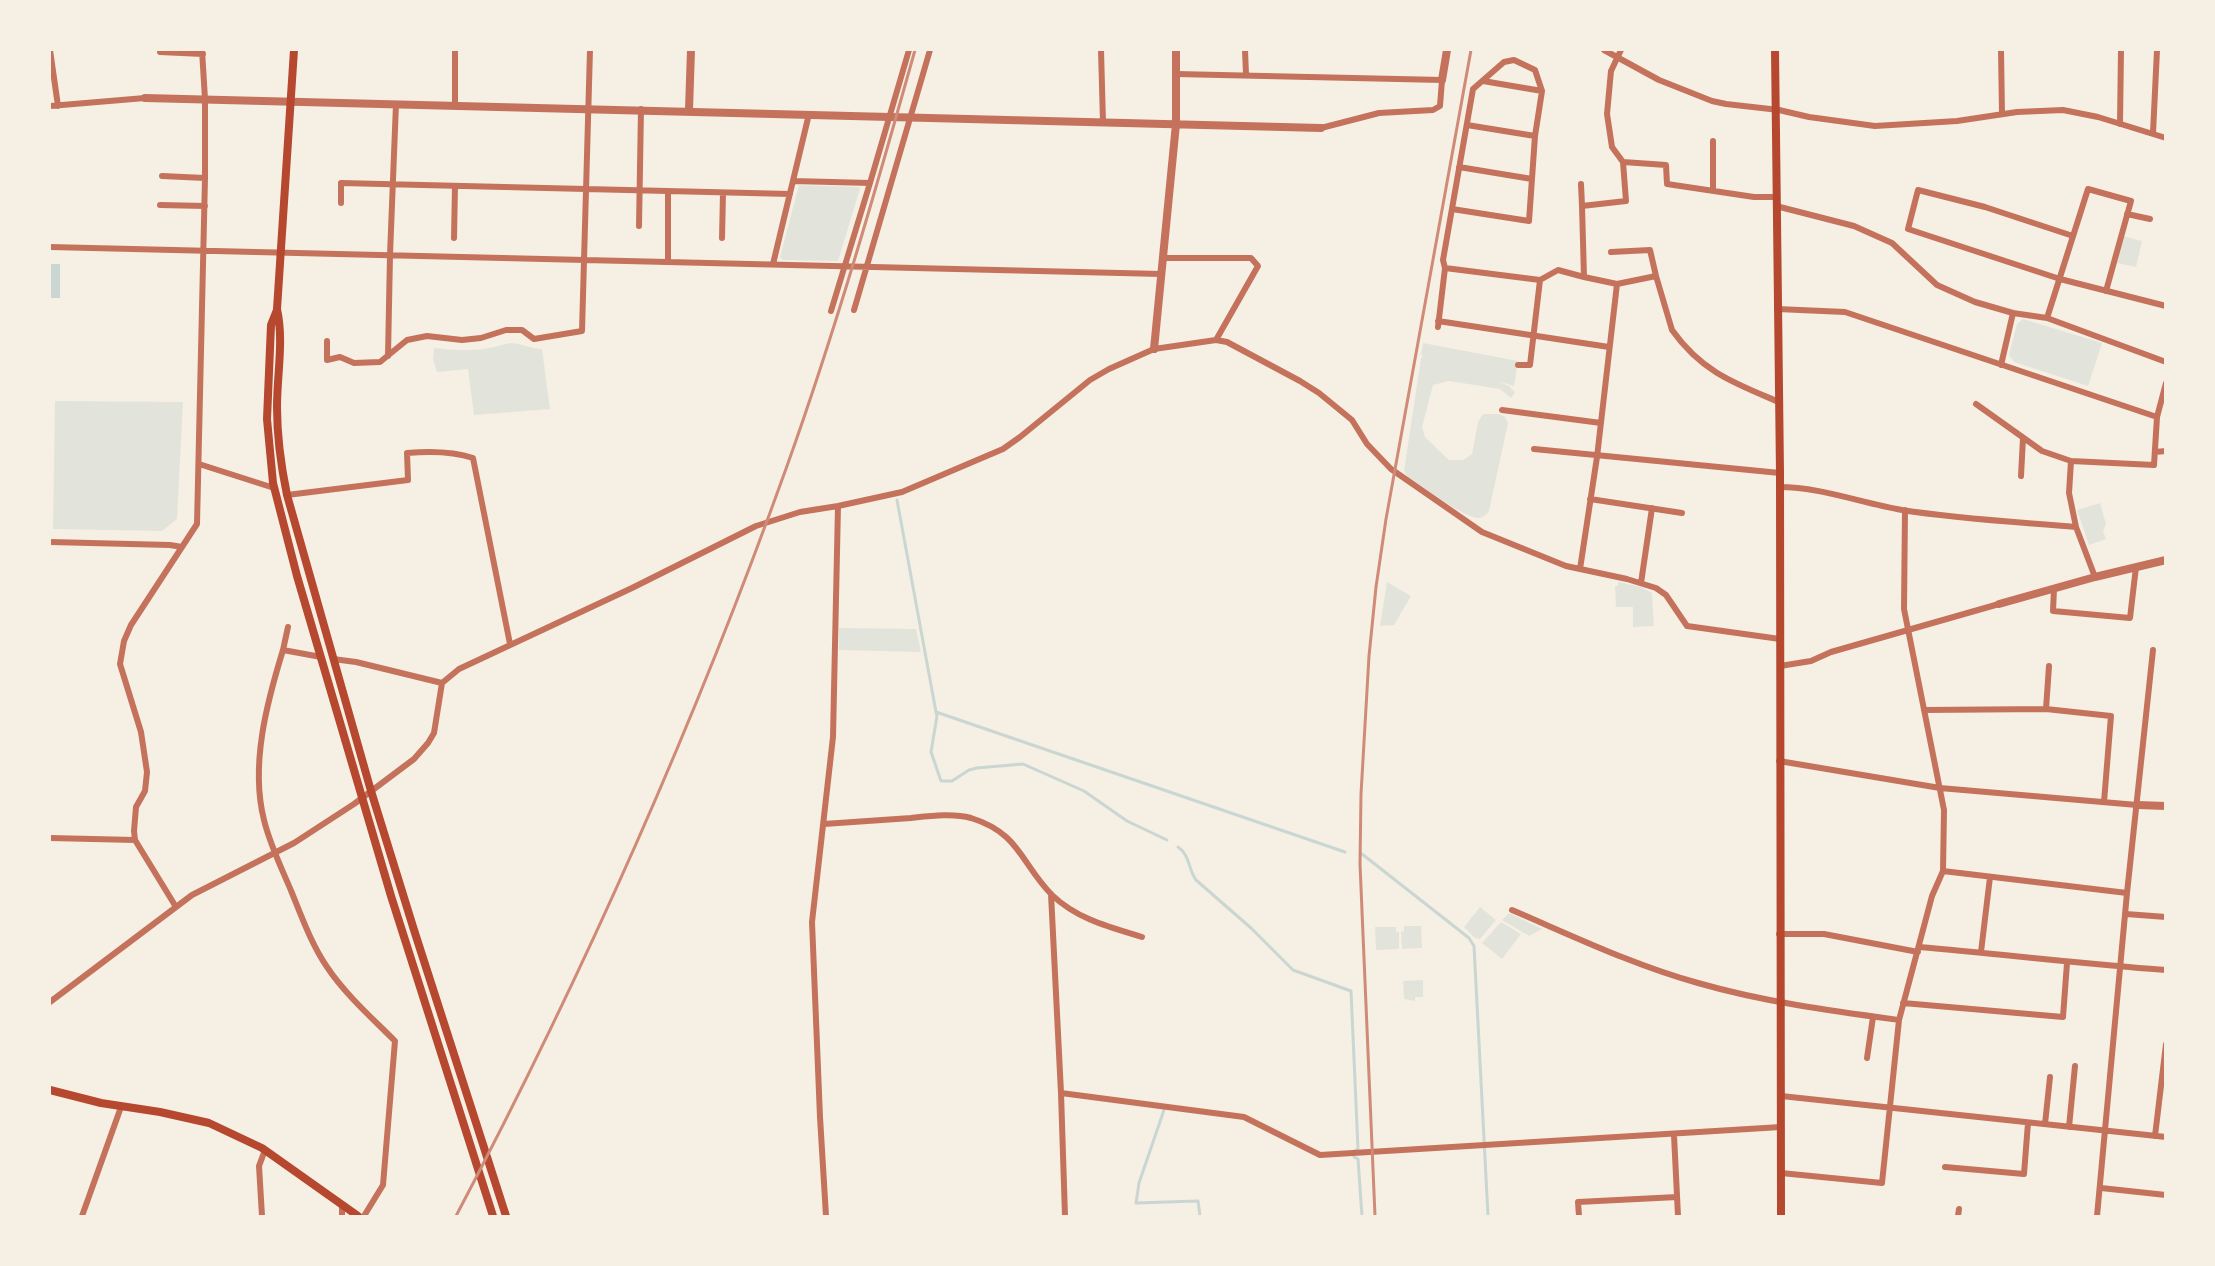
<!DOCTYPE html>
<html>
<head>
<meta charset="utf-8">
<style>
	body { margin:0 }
	#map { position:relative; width:2215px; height:1266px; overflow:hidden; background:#f6efe4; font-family:"PT Sans Narrow",sans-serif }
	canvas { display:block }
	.frame { position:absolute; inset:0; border:51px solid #f6efe4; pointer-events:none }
</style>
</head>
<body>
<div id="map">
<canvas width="2215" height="1266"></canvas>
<div class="frame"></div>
</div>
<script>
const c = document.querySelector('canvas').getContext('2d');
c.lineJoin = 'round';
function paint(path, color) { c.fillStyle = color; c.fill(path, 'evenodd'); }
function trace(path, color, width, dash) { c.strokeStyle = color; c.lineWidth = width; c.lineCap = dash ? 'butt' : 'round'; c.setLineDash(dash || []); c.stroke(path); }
const green = new Path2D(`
	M799 185 859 187 860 189 838 261 783 260 780 257Z
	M2123 236 2142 241 2136 267 2117 263Z
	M2023 319 2102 343 2088 386 2014 362 2009 355 2017 324Z
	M510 343C521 343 530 349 542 349L550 409 474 415 468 369 437 372 433 359 434 348C465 351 479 352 510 343Z
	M1423 343 1518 361 1514 386 1497 381 1509 386 1515 393 1511 398 1500 389 1449 381 1433 385 1422 427 1425 437 1449 460H1463L1472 454 1478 422 1483 414H1499L1505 417 1508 423 1489 511C1486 515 1483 518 1478 518 1462 517 1423 486 1408 477L1404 471 1421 358 1423 356 1421 354Z
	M55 401 183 402 177 519 162 531 53 529Z
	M2100 503 2106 524 2103 531 2106 539 2089 545 2077 510Z
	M1387 582 1411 596 1394 625 1380 626Z
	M1618 582 1641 587 1652 593 1654 626 1633 627V607H1616L1615 586H1618Z
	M839 628 916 629 921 652 839 650Z
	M1480 907 1496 920 1480 939 1475 938 1464 927Z
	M1509 913 1542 929 1529 936 1502 920Z
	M1501 922 1521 934 1502 959 1482 943Z
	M1404 926H1421L1422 948 1402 949 1401 932 1404 931Z
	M1375 927H1396V932H1399V949L1376 950Z
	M1423 980V997H1415V1001L1404 999 1403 981Z`);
const water = new Path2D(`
	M50 264H60V298H50Z`);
const stream = new Path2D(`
	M897 500 936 712 1345 852
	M936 712 937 716 931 752 941 781H952L969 770 977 768 1023 764 1084 791 1127 821 1167 840
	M1178 847C1190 855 1188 869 1196 880L1251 928 1293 970 1351 991 1358 1149 1354 1151
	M1362 854 1469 938 1474 946 1488 1216
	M1164 1110 1139 1183 1136 1203 1198 1201 1200 1216
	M1354 1157 1358 1159 1362 1216`);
const minor = new Path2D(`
	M50 50 58 106
	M1101 50 1103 122
	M1245 50 1246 74
	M1604 50 1659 80 1712 101 1726 104 1779 110 1809 117 1875 126 1957 121 2017 112 2063 110 2098 117 2166 138
	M1621 50 1611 71 1607 114 1612 147 1623 162 1626 201 1582 206 1584 277 1617 284 1656 276 1672 330C1702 372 1734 383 1779 402
	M2001 50 2002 114
	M160 52 203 54
	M1176 74 1442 80 1440 106 1433 110 1379 113 1321 128
	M1483 81 1542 91
	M455 105V50
	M50 106 145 98
	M2120 124 2121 50
	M1467 125 1535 136
	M2153 133 2157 50
	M1623 162 1666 165 1667 184 1754 197H1775
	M1459 167 1532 179
	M162 176 205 178
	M793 181 870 183
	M1581 184 1582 206
	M1713 190V141
	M341 203V183L790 194
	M160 205 205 206
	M1776 206 1854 226 1892 243 1937 285 1975 302 2013 313 2047 318 2166 362
	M2127 214 2150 219
	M639 226 641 109
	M2073 236 1985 207 1918 190 1908 229 2060 279 2166 306
	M454 238 455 186
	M722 238 723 193
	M50 247 1161 274
	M1611 252 1650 250 1656 276
	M1163 258H1251L1258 266 1216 340
	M668 261V192
	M773 264 809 114
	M1445 268 1443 260 1473 89 1504 62 1514 60 1535 70 1542 91 1535 136 1529 221 1452 209
	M1777 309 1845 312 2157 417
	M854 310 930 50
	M831 311 870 183 909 50
	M2047 318 2088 189 2131 201 2106 291
	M1438 321 1609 347
	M1438 327 1445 268 1540 280 1558 270 1584 277
	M327 341V360L340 357 354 363 380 362 407 340 427 336 462 340 481 338 506 330H522L534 339 582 331 590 50
	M388 356 390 255 396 104
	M1518 365H1530L1540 280
	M2001 365 2013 313
	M1976 404 2042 451 2071 461 2154 465 2157 417 2166 383
	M1502 410 1601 423
	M1534 449 1780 473
	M2155 452 2166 451
	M2071 461 2069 493 2076 527 2095 577
	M199 464 274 488
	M2021 476 2023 438
	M1779 487C1821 487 1861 503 1902 510 1959 519 2018 522 2076 527
	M287 495 408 480 407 453C430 451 452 451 473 458L510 644
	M1590 499 1682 513
	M1905 510 1904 609 1944 810 1943 871
	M50 542 170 545 182 547
	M1580 569 1597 457 1617 284
	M1641 583 1652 508
	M2054 589 2053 611 2130 618 2136 567
	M283 650 288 627
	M321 657 283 650C267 702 250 765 264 820 270 845 282 869 292 893 302 918 312 945 327 967 345 994 372 1018 395 1041L383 1185 364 1216
	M333 659 356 662 442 683
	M1780 666 1811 661 1831 652 1999 604
	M2046 709 2049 666
	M1924 710 2046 709 2111 716 2104 802
	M1779 761 1940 788 2137 805
	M824 824C853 822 882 820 911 818 930 816 953 813 971 818 1020 833 1021 864 1052 895 1077 919 1109 927 1142 937
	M50 838 135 840
	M1051 894 1061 1093 1065 1216
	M176 907 135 840 134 831 136 807 145 791 147 772 141 732 120 664 124 641 131 625 197 524 205 178V99L202 50
	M1512 910C1573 936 1633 965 1698 983 1764 1002 1832 1011 1899 1020
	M2126 914 2166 917
	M1779 934H1824L1918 952
	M1919 947C2001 954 2083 964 2166 970
	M1981 952 1990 877
	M50 1002 192 895 294 843 354 804 414 759 428 743 434 733 442 683 459 669 632 588 756 526 800 512 838 506 902 492 1003 449 1020 437 1090 380 1109 369 1154 349 1216 340 1227 342 1300 381 1319 393 1352 420 1367 444 1391 469 1482 532 1566 566 1627 579 1656 588 1666 595 1687 626 1780 639
	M1903 1003 2063 1017 2067 963
	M1867 1058 1873 1017
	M1061 1093 1244 1117 1320 1155 1781 1127
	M1781 1096 2166 1137
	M2045 1124 2050 1077
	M2069 1127 2075 1066
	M1674 1135 1678 1216
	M2155 1136 2166 1044
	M1945 1167 2024 1174 2028 1123
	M1781 1173 1882 1183 1899 1020 1932 896 1943 871 2127 893
	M2101 1188 2166 1195
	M342 1205V1216
	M82 1216 121 1107
	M262 1216 259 1166 265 1150
	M826 1216 820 1117 812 922 833 737 838 506
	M1579 1216 1578 1202 1677 1197
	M1958 1216 1959 1209
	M2097 1216 2127 893 2153 650`);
const tertiary = new Path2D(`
	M1442 80 1447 50
	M145 98 1321 128
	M689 110 691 50
	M1154 349 1176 124V50
	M1999 604 2095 577 2166 560
	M2137 805 2166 806`);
const secondary = new Path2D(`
	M294 50 277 309C284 341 277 374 277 407 277 437 281 466 287 495L371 791 414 930 506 1216
	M1775 50 1780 473 1781 1216
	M277 310 271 325 267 419 273 483 297 576 391 896 493 1216
	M50 1090 101 1103 160 1112 209 1123 262 1148 358 1216`);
const rail = new Path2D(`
	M456 1216C583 975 695 723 787 466 836 329 876 189 915 50
	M1375 1216 1360 864 1361 794 1369 656 1376 587 1386 519 1471 50`);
paint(green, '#e2e4dc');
paint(water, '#c9d6d2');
trace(stream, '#c9d6d2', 3);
trace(minor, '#c5725c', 6);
trace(tertiary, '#c5725c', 8);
trace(secondary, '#b5482f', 8);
trace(rail, '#cf8b77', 3);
</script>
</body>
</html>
